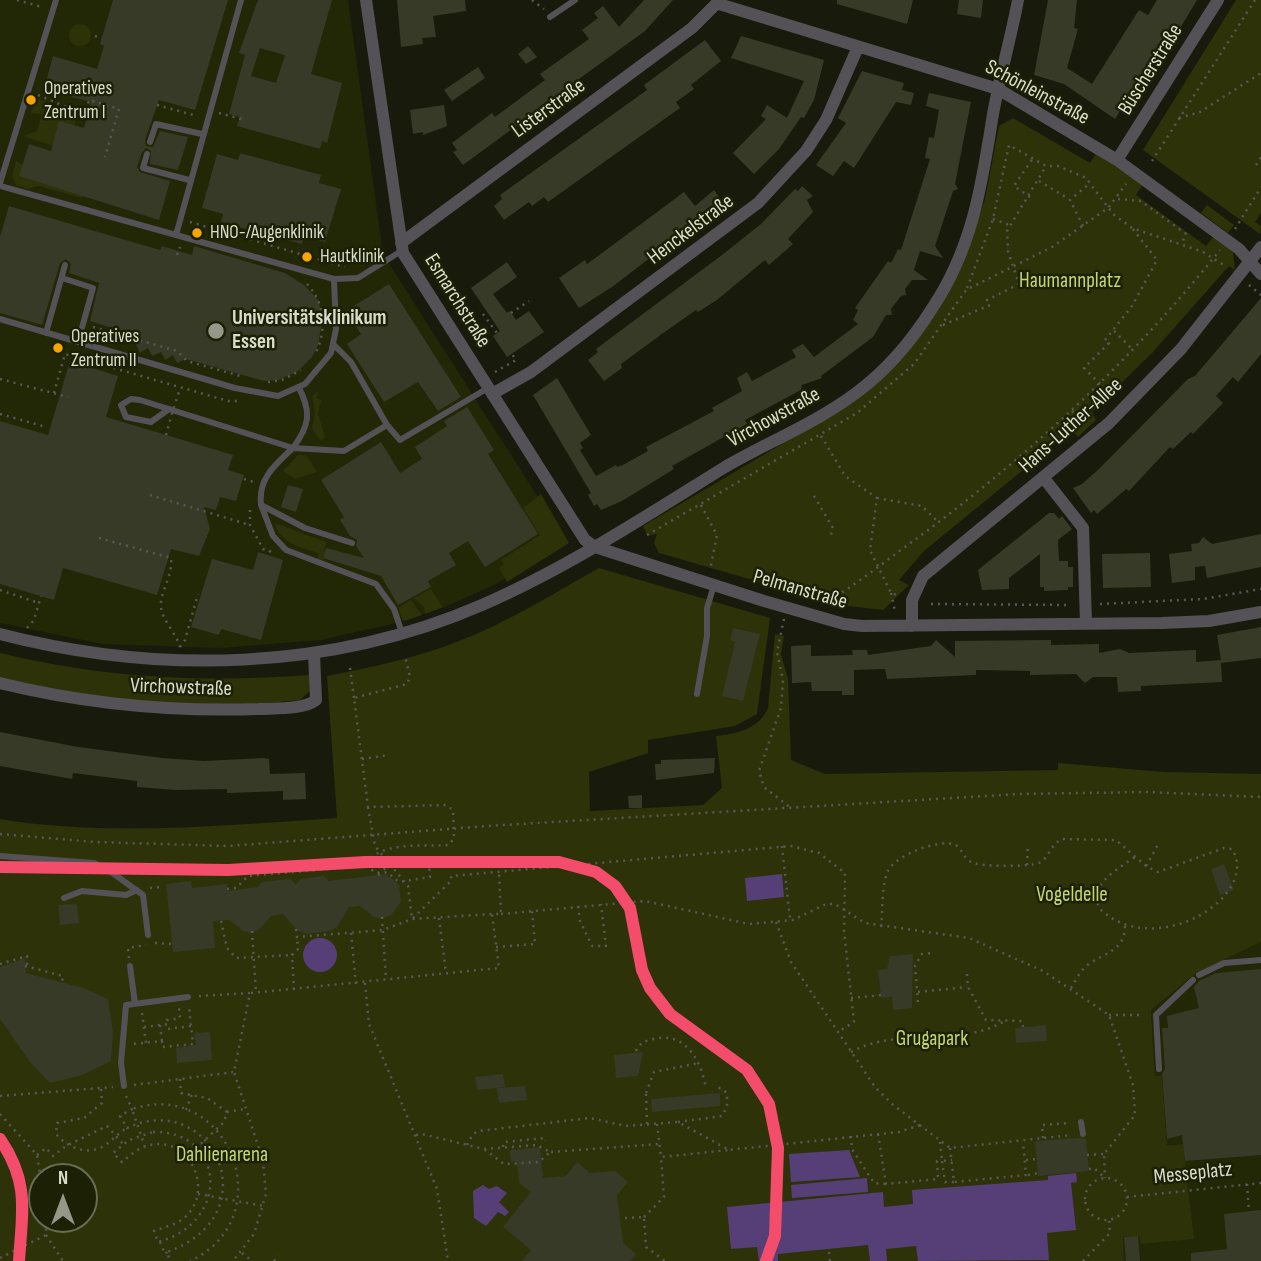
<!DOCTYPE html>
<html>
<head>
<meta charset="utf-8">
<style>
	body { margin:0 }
	#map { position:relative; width:1261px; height:1261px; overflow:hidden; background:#181b0b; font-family:"Sofia Sans Condensed",sans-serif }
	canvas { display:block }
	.north { position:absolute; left:28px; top:1163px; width:70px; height:70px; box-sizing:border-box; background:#1c2105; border:2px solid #676c54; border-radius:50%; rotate:0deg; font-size:19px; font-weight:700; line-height:28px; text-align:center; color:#d8dccb }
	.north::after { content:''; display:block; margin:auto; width:24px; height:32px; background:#959888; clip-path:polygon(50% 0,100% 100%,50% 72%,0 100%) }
</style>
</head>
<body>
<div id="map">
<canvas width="1261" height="1261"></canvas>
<div class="north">N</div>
</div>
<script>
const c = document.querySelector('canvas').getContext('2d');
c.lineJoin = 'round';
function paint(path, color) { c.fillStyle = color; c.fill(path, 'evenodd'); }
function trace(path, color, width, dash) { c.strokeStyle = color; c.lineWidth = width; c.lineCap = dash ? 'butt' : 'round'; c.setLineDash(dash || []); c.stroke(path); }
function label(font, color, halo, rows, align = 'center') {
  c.font = font + ' "Sofia Sans Condensed",sans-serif'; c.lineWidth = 5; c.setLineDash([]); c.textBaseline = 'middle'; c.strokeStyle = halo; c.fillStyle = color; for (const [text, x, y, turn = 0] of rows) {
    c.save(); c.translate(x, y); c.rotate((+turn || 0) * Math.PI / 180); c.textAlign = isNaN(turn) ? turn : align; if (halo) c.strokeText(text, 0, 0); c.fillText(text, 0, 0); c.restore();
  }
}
const built = new Path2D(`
	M0 0H348L383 254 564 538 562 546 496 584 445 607 392 624 321 640 221 648 102 644 0 623Z
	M1261 942V1261H1124L1123 1237 1139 1235 1140 1244 1183 1144 1167 1145 1162 1077H1155L1151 1010 1195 974Z`);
const green = new Path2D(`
	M1236 0H1261V213L1255 222 1261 226 1260 234 1143 150Z
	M69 35a11 11 0 1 1 22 0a11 11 0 1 1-22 0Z
	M37 98 77 116 74 126 53 146 23 136 37 131 42 114 31 113Z
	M1013 118 1090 163 1096 154 1143 184 1136 195 1206 246 1214 236 1233 252 1235 270 1229 266 1152 353 1092 412 1096 420 1078 437 1072 430 924 551 899 580 909 585 883 610 839 605 659 553 654 543 657 534 648 536 643 526 826 418 880 378 966 255 985 199 999 126Z
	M16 161 83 195 82 198 39 186 28 189 16 185 12 176Z
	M1207 205 1234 225 1228 233 1201 213Z
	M319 391 316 398 321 400 318 414 325 437 321 441 312 428 315 414 312 396Z
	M298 455H306L317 472 295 479 283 471Z
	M541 494 569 543 507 582 499 568 504 564 501 560 540 535 523 508Z
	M275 523 326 542 323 560 318 559V553C301 547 279 543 275 523Z
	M599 568 770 618 757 714 735 726 648 740V753L589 772 590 811 703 805 722 788 716 736C737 734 759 729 768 708L775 634 784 636 781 655 788 679 791 760 825 774 1058 770V763L1164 772 1261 774V942L1195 974 1151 1010 1155 1076H1162L1167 1145 1183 1144 1194 1239 1140 1244 1139 1236 1123 1237 1124 1261H0V819C106 837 230 825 337 818L327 676C367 668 407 660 446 646 500 627 549 596 599 568ZM42 1177H84V1219H42Z
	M431 589 443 607 425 614 424 607 414 598Z
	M411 600 422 615 404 621 398 608Z
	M0 653C103 678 204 683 309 675L310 691 300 700C199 711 99 701 0 677Z`);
const water = new Path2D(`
	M782 874 784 897 747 901 745 878Z
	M303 955a17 17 0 1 1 34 0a17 17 0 1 1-34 0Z
	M849 1150 860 1177 791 1182 789 1154Z
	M1076 1173 1077 1182 1071 1183 1076 1230 1047 1233 1049 1260 918 1261 916 1246 886 1249 887 1261H870L868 1245 778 1254V1261H759L757 1247 731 1249 727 1207 883 1192 884 1207 913 1204 912 1190 1048 1180V1176Z
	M867 1178 868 1192 792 1198 791 1185Z
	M483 1185 489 1189 497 1186 507 1193 499 1202 509 1212 505 1216 498 1212 486 1226 474 1218 473 1191Z`);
const building = new Path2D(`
	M113 0H228L195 110 159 100 145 140 146 146 153 147 160 131 188 137 178 170 150 164 151 151 146 148 142 152 137 167 140 172 170 181 159 220 19 176 29 144 51 151 59 121 84 128 91 102 44 89 53 56 97 69 104 46 100 44Z
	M258 0H332L311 74 342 83 327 143 322 141 320 149 237 126 240 117 229 114 245 55 239 53ZM260 48 285 55 276 83 251 76Z
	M397 0H465L466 11 433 16 436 37 422 38 423 44 401 47Z
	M644 0H673L645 31 572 84 571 90 561 93 463 165 453 152 457 150 452 143 492 113 495 117 545 80 540 74 589 39 582 30 598 18 594 13 603 6 619 27Z
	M837 0H913L907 24 837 4Z
	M959 0H983L981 18 957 14Z
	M1048 0H1077L1074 28 1078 29 1067 68 1092 84 1139 10 1148 15 1157 0H1197L1179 30 1173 26 1115 119 1064 84 1034 75Z
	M741 36 824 60 814 100 804 118 801 117 779 149 754 174 733 153 766 119 761 116 767 105 787 118 804 81 731 58Z
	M705 40 721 61 691 85 694 89 676 102 680 108 548 202 544 197 532 206 529 202 504 220 494 206 502 199 500 195 647 90 644 85Z
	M528 46 537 57 526 64 518 54Z
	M478 67 485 78 452 101 444 90Z
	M862 71 904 83 902 90 914 93 911 105 896 102 854 168 844 161 833 176 816 165 846 123 838 118Z
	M929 93 971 102 955 184 958 189 953 191 935 246 943 258 920 251 914 270 928 280H912L905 289 906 295 901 296 891 309 892 315H886L873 337 821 376 822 378 802 385 801 390 745 420 747 424 672 466 674 469 622 501 601 510 597 504 594 506 588 495 591 493 533 395 557 378 591 435 580 443 583 448 580 450 596 476 616 465 617 467 623 465 648 451 646 447 714 411 712 408 742 391 737 378 747 372 752 381 796 357 792 350 803 344 814 357 858 324 853 320 858 310 855 308 888 261 891 263 898 249 901 250 930 159 925 158 929 137 934 138 939 110 926 106Z
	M444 105 447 126 423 135V132L413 134 410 110Z
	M240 153 321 175 319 183 341 189 325 242 304 237 302 244 271 236 221 222 223 214 202 208 217 154 238 160Z
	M802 186 813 196 807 200 813 212 788 239 793 244 769 265 765 260 717 300 698 312 696 310 666 331 621 364 622 368 604 381 588 360 598 352 596 349 722 255 761 224 795 189 798 191Z
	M714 190 723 202 612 287 579 308 559 278 585 260 587 264 598 256 684 192 695 206Z
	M9 206 160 250 162 246 192 255 194 246 285 273 304 285 319 301 322 322 318 345 312 357 297 372 278 380 264 381 186 359 177 363 173 355 165 360 161 352 152 356 148 348 140 353 131 334 90 321 99 283 69 273 71 264 66 259 60 263 42 325 0 313V237Z
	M507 262 517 277 493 294 507 313 510 311 516 320 529 311 544 332 507 357 493 336 500 331 471 288Z
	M389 284 461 397 438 411 418 382 384 402 347 344 361 334 346 311Z
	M1261 298V354L1238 382 1233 377 1216 396 1223 403 1193 434 1191 432 1173 449 1170 447 1129 491 1126 489 1097 514 1094 510 1091 513 1073 488 1082 484 1098 470 1188 379 1195 376Z
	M70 361 118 376 106 417 233 455 228 470 244 475 236 501 220 497 216 510 204 507 210 529 199 556 171 549 157 595 63 568 54 600 0 584V421L48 435Z
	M467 407 494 450 488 454 538 534 485 567 468 541 449 553 456 565 428 581 431 587 398 605 381 576 323 558 326 548 364 558 356 546 357 540 350 536 340 520 344 517 321 480 381 442 400 473 422 459 415 447 447 426 444 421Z
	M288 485 303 489 296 512 281 507Z
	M1049 513H1054L1059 519 1062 516 1072 529 1058 540 1059 561H1068V567H1073V587H1068V590L1044 591V587H1040V554L1009 578V589L982 590 978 570Z
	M1261 534V567L1207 578 1205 566 1195 567V580L1172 583 1169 554 1192 551 1191 544 1199 543 1203 537 1212 544Z
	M258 552 283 560 261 640 221 629 219 635 191 627 212 559 253 570Z
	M1150 553 1151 587 1103 588 1102 554Z
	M1261 627V658L1221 663 1222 682 1141 686V691L1118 692 1117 677H1093L1085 683 1076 674 1030 675V671L976 670V675L887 679 885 669H880L854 670V695H842V691H812L811 682 792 683 791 646 811 645V656L853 655 852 650H867L868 655 931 646 936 640 955 657V641L1051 640V645L1099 644V653L1120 649 1129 653 1196 650V662L1221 660 1217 635Z
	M733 628 760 634 743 701 722 696 735 642 730 640Z
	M0 732 78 747 162 758 204 761 264 758 269 759 270 774 305 773 306 799 283 800V791L227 793V789L176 790 137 787V781L73 773 72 779 0 766Z
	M715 758 714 773 656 780 655 764H661V760Z
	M642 795V808H629L628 796Z
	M1224 864 1234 890 1220 895 1211 869Z
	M386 874 399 885 401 902 391 915 382 919 374 917 360 906 349 907 337 927 329 931 307 934 298 931 283 914 271 916 260 929 252 933 243 931 230 920 213 921 215 948 173 952 166 884 191 881 192 888 227 884V891L258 887 262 882 290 879 296 884 301 879 324 876 329 881Z
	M77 904 79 923 60 925 58 905Z
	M913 954 912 1008 893 1010 892 997 881 998 878 970 887 969 890 956Z
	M25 958 26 973 84 988 108 999 113 1033 111 1061 82 1075 50 1083 30 1062 0 1019V967Z
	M1261 969V1155L1185 1161 1182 1135 1167 1139 1162 1074 1165 1069 1162 1028H1168L1167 1016 1199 1008 1194 987 1199 981 1216 973Z
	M1046 1025 1047 1041 1016 1043 1015 1028Z
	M210 1032 212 1060 177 1063 176 1048 196 1045 194 1033Z
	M643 1052 638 1076 616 1078 614 1055Z
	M503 1074 505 1087 477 1090 475 1077Z
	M525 1086 527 1100 499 1103 497 1088Z
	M720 1093V1106L652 1112 651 1099Z
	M1079 1138 1086 1139 1089 1171 1038 1176 1035 1141Z
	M540 1147 543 1178 566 1176 577 1162 590 1173 615 1171 628 1182 617 1195 623 1243 636 1254 630 1261H522L531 1250 503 1227 531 1192 519 1183 517 1161 511 1162 510 1150Z
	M1261 1210V1261H1191V1253L1227 1249 1224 1214Z
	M1138 1236 1140 1261H1126L1124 1237Z`);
const path = new Path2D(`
	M17 0 42 7
	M532 0 544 9
	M95 36 102 38
	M38 95 85 115 89 100 119 109 105 157
	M157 105 197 116
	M219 113 245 120
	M1179 118 1200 112 1261 73
	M1152 161 1255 0
	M1256 165 1261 157
	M1039 181 1069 199
	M1030 197 1014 186 1033 158
	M1118 199 1141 201 1186 234 1181 245
	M993 219 1012 226
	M190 222 345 267
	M1083 226 1070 200 1090 183
	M1235 229 1261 187
	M177 255 180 247
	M307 284C325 303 327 329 316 352
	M1249 285 1261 295
	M967 288 993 219 1009 145 1046 166H1058L1086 178 1113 214 1132 228 1203 252 1227 267
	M511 313 529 301
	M483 314 497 333
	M943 325 990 305 987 300 1019 284 1008 251 1007 231 1046 166
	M93 327 177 351 187 361 244 377
	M1114 331 1133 350
	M495 372 516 360 512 354
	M0 379 68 397
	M268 382 282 380 301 370
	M1100 384 1084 368 1109 343 1105 340 1132 306 1157 260 1132 228
	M54 393 65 354 228 401H237
	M176 401 180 388
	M1072 411 1084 424
	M0 414 46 427
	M821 436 845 476 877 498 870 550 891 593 900 596
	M244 479 254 482
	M150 495 250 525
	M814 496 833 528 831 535
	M877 498 922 506 938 522
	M701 505 717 535 710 570
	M250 510V525L263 549 270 551 269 555
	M647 535 857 413 914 364 966 290 1052 247 1108 208 1126 184
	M99 538 171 558C173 573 163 587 161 602 159 618 176 632 180 647
	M0 590 39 603
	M891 593 895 611
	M824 603C857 585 886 560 916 539 1030 455 1132 360 1220 250
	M931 604 1071 605
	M1100 604 1203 599 1261 589
	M784 619 777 652 783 680 781 708 759 771 764 787 792 809
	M27 628 34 620 41 596
	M180 647 185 640 198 594
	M350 668 354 698
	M362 759 389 755
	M368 807 375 846 408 886 412 919 451 881V876L791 846 819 853 845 873 844 931 854 1022 838 1032
	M0 834 95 842 228 846 487 826 1019 794 1147 792 1261 797
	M782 846 790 919
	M1027 865 1028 846
	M1146 866 1159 843
	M378 875 387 872 399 882 430 877 429 866H389L378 873 364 866C380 840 421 847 448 845L454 839 453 810 446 805 368 807 354 698 407 684 410 677 405 656
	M150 888 162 887
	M227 889 236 888 248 876 364 866
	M578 906 580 921 592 946H606L601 904
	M501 914 645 901 749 924 793 920 826 904H835L865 923 969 938 1043 971 1109 1015 1133 1085 1135 1115 1104 1154 1105 1178
	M382 917 386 980
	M439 918 446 973
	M221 921 227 948 236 958 292 955
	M776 922 791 962 875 1087 892 1104 950 1148 1071 1135
	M881 927C883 910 881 886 888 871 895 855 941 838 956 845 962 850 964 858 971 862 980 867 1029 867 1039 863 1049 858 1051 844 1062 839L1116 840 1146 866 1158 872 1224 848 1232 849C1261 895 1159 960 1102 911 1083 887 1118 869 1135 857
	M296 929 297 937 383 930 412 919 492 914
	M252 931 256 992
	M351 933 356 984
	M155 943 173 944
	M496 947 535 944 532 911
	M129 958 128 948 146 945
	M0 964 27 956V966
	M25 966 63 976 62 982
	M967 974 968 987 986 1020 1022 1021 1023 1027
	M365 983 369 1024 437 1189 448 1261
	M1071 988C1076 980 1081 969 1089 964 1106 952 1125 951 1125 925
	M294 990 292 955 298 949 297 937
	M918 992 967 987
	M251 993 499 968 492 914H501L499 872
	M199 996 250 993 234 1072 263 1161 266 1194 254 1234 233 1261
	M851 998 881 995
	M918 1002 915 966 922 954 934 953
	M142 1013 146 1043
	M1109 1015H1144
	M144 1027 160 1025
	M168 1029 191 1026
	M162 1041 160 1025 168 1024 167 1020 180 1018 179 1007
	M134 1044 162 1041V1047L193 1044 189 1007
	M636 1051C639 1043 645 1041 653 1039 686 1031 701 1061 706 1088
	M851 1052C899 1026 957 1048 1003 1022
	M180 1079 181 1093 207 1098 227 1112 224 1122 187 1157
	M134 1085 234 1072
	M101 1089 102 1103 84 1118 57 1123 56 1134C67 1147 88 1157 105 1145 113 1140 118 1133 127 1128
	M646 1093 654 1072 699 1063
	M0 1096 113 1087
	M126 1096 132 1109 120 1116 127 1128C212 1088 272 1215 167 1252L170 1261
	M186 1110 192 1094
	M227 1112 244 1109
	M0 1114 37 1155 42 1187
	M678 1122 722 1116 727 1107V1093L721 1088H715
	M647 1124 646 1093H650
	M657 1124 661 1157 729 1150
	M153 1132C225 1130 232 1222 158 1242L154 1231C164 1227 176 1225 184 1218 215 1192 191 1136 150 1145 139 1147 131 1155 122 1162L113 1153 129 1140Z
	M878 1134 886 1184 938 1179 937 1161H942L945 1182H954
	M416 1135 422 1134 484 1149 537 1145 550 1152 539 1162 504 1164 484 1149
	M851 1136 852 1149 874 1183 886 1184
	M1043 1138 1042 1125 1071 1123
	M940 1142 942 1161 952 1160
	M467 1145 473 1134 479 1131 590 1118 626 1126 678 1122 729 1150 899 1132 920 1125
	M145 1147 132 1109C229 1077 283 1218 190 1261
	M503 1147 504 1142 545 1138V1141
	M950 1148 954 1182 1026 1175 1023 1142
	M551 1152 659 1144
	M37 1155 46 1148 53 1156 66 1146 107 1126 123 1144
	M1087 1155 1104 1154
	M1026 1160 1037 1159
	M1089 1169 1094 1168 1105 1178
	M1028 1175 1038 1173
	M1085 1199a21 21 0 1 1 42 0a21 21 0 1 1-42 0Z
	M1247 1184 1249 1212
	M198 1194 264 1206
	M1127 1197 1261 1183
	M644 1217 664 1197 661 1157
	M625 1218 644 1217 646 1247 665 1261
	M46 1235 63 1261
	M160 1242 165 1254 167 1252
	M829 1252 830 1261
	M242 1253 252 1261
	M0 1258 46 1235V1219
	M274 1261 278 1255
	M1083 1261 1110 1233 1109 1220`);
const lane = new Path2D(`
	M550 17 575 0
	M150 142 156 124 202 134
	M147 154 143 168 189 180
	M0 183 56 0
	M0 186 176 235 241 0
	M176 235 334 279
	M62 278 93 288 78 342
	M0 319 235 388 278 396 305 384 331 353 336 329 334 279 358 278 403 250
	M46 333 65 265
	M299 388C312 413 309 426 293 448L344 451 387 425 351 362 334 345
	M169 409 151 422 126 417 121 405 131 399 140 400 293 448
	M387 425 400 440 488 388
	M293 448C275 465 258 478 261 505L305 528 352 543
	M261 505 273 536 286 550 376 584 394 609 402 633
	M697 694 707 636V608L714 585
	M0 856 94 863 107 869 143 895 148 935
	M64 898 82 891 126 895 137 890
	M130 966 135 1004
	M1199 975 1224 963 1261 960
	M1159 1069 1156 1015 1193 980
	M124 1086 121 1063 126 1005 188 997
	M1081 1122 1083 1134`);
const street = new Path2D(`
	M366 0 403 253 585 540 595 547 764 601 844 624 862 626 1162 623 1209 621 1261 612
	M719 4 998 89 1117 160 1239 249 1261 274
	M1117 160 1218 0
	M401 243 692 28 720 0
	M492 394 531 372 758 203 806 151 826 120 858 47
	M1043 477 1083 528 1086 623
	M912 626V600L923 576 1109 423 1181 349 1261 247
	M0 634C159 675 330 671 482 605 567 568 646 516 725 467 768 442 816 423 856 393 886 371 913 339 933 307 973 247 982 183 993 114 1000 75 1011 38 1018 0
	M0 683C86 704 169 712 258 709 275 708 303 710 316 700L314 654`);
const pathBridge = new Path2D(`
	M166 435 175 403`);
const rail1 = new Path2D(`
	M0 867 228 870 366 862H559L596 872 615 886 630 908 642 970 650 988 670 1014 747 1070 769 1104 778 1148 775 1236 766 1261
	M0 1139C30 1183 22 1212 19 1261`);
const markers = [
	[31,100,6,"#f7a600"],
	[197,233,6,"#f7a600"],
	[307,257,6,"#f7a600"],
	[216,331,9,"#959888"],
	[58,348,6,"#f7a600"]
];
const busNames = [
	["Operatives",44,89],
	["Zentrum I",44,113],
	["HNO-/Augenklinik",210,233],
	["Hautklinik",320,257],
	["Operatives",71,337],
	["Zentrum II",71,361]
];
const streetNames = [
	["Büscherstraße",1151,70,-58],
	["Schönleinstraße",1037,93,28],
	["Listerstraße",549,109,-36],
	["Henckelstraße",691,230,-37],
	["Esmarchstraße",457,301,58],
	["Virchowstraße",774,418,-29],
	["Hans-Luther-Allee",1071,426,-42],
	["Pelmanstraße",800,590,16],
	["Virchowstraße",181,688,2],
	["Messeplatz",1193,1174,-6]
];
const parkNames = [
	["Haumannplatz",1070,282],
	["Vogeldelle",1072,896],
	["Grugapark",932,1040],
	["Dahlienarena",222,1156]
];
const poiNames = [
	["Universitätsklinikum",232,319],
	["Essen",232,343]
];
paint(built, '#222706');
paint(green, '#2d3208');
paint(water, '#563f77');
paint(building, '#373a26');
trace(path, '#595858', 2.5, [2, 5]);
trace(lane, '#545256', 6);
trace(street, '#545256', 12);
trace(pathBridge, '#595858', 2.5, [2, 5]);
trace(rail1, '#f44d6c', 12);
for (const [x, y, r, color] of markers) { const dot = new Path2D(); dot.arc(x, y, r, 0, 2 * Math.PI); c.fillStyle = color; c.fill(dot); trace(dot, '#1c2105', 2.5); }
label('19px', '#d8dccb', '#1c2105', busNames, 'left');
label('21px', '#d8dccb', '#1c2105', streetNames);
label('21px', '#c4d76f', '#1c2105', parkNames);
label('bold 21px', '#d8dccb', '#1c2105', poiNames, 'left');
</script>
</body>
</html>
